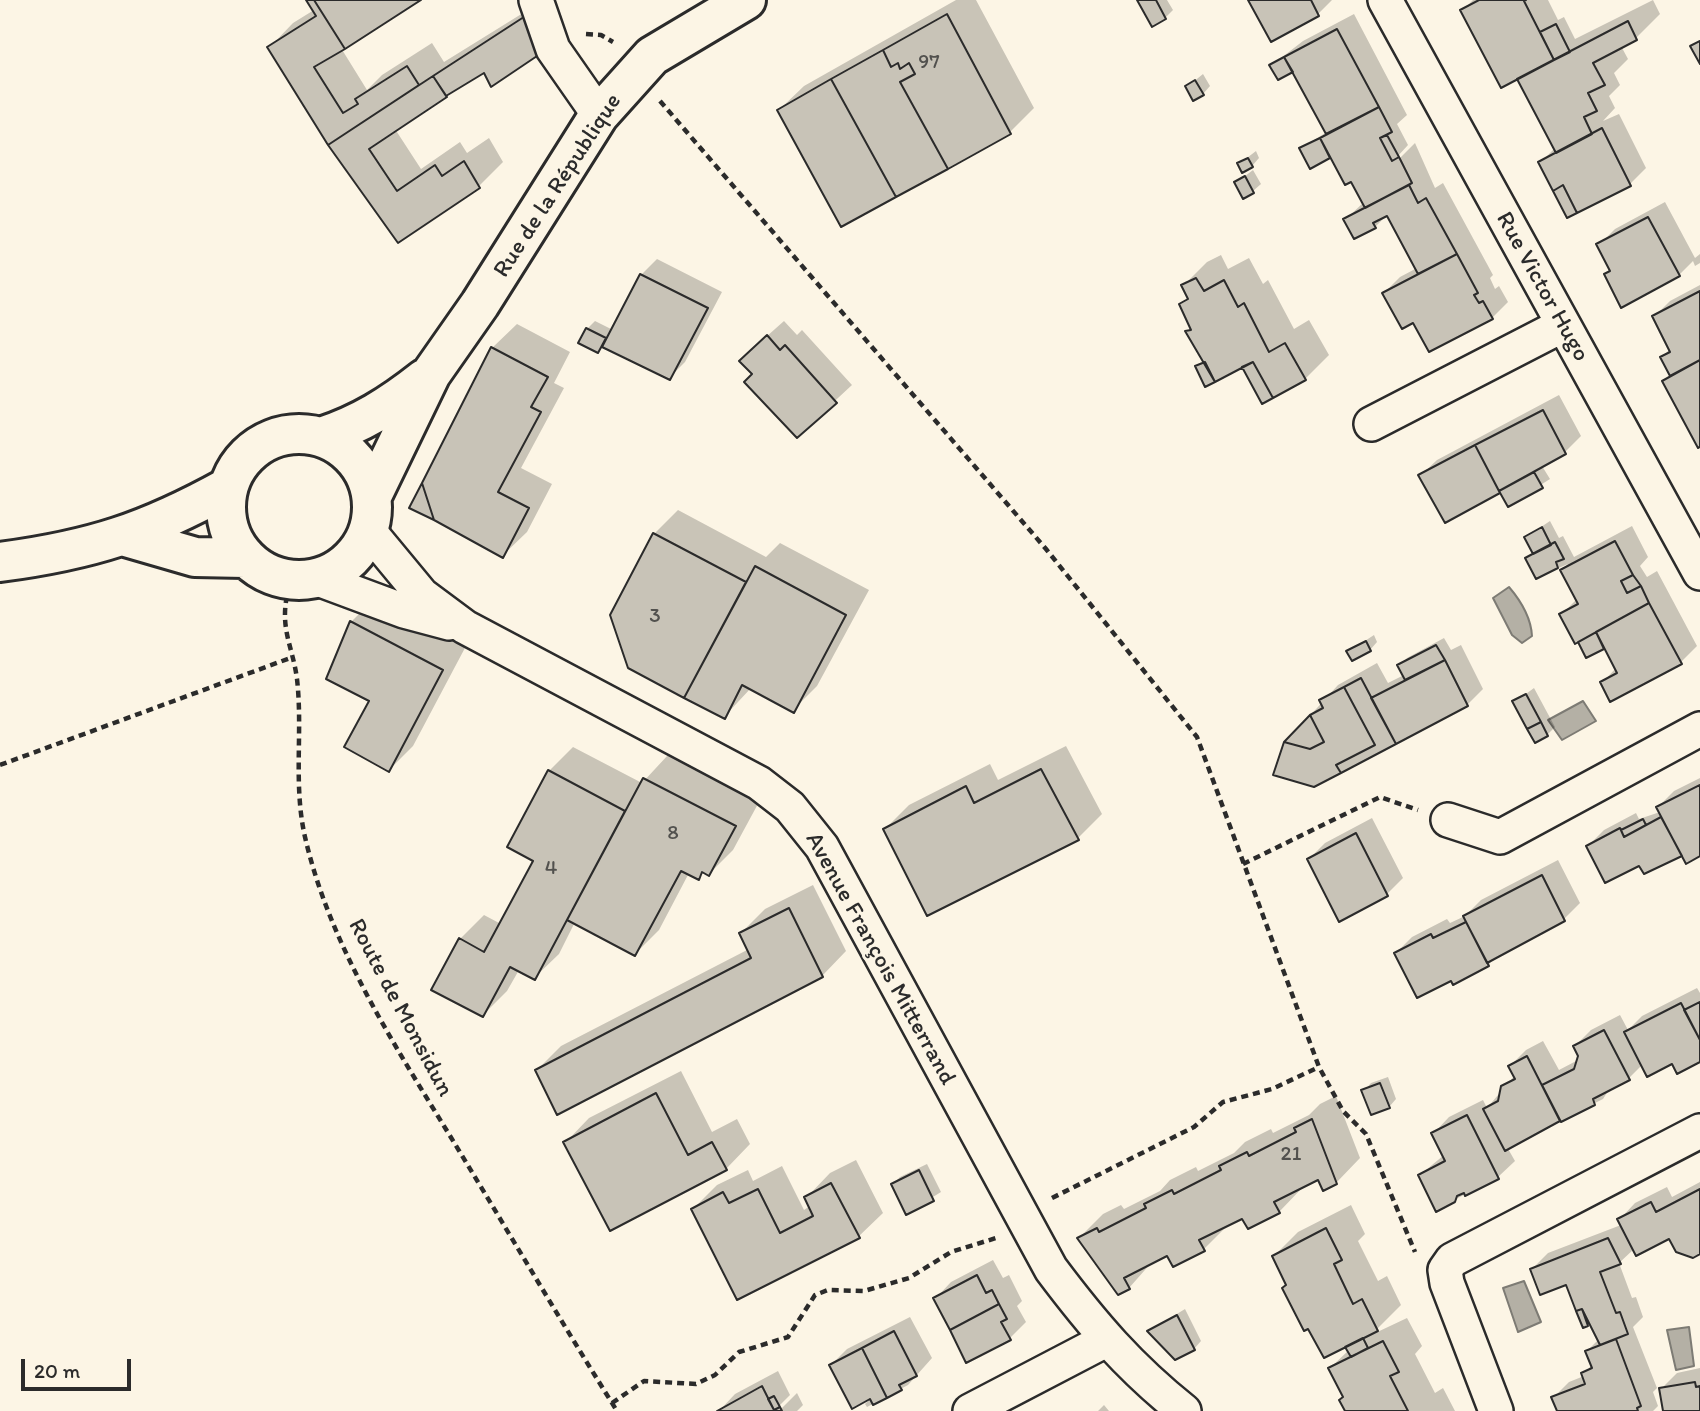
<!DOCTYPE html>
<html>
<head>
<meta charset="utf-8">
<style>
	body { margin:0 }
	#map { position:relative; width:1700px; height:1411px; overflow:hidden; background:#fcf5e5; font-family:Itim,sans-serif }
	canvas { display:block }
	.scale { position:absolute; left:21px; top:1359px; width:110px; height:32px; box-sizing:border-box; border:4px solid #2b2b2b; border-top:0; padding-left:9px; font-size:21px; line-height:24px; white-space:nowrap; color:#2b2b2b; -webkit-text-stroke:5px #fcf5e5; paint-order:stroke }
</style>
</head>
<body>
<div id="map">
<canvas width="1700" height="1411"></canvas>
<div class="scale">20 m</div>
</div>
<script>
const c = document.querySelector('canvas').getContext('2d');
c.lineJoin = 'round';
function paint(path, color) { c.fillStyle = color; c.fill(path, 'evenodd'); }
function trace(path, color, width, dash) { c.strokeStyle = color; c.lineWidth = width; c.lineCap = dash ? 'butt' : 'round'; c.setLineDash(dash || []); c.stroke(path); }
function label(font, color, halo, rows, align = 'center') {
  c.font = font + ' Itim,sans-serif'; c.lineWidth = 6; c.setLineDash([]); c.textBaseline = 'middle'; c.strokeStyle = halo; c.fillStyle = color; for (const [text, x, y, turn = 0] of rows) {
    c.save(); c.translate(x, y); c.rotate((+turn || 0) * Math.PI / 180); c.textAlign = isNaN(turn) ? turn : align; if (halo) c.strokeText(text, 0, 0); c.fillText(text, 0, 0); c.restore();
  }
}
const water = new Path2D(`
	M1509 587C1521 601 1531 617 1532 636L1522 643 1512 635 1493 598Z
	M1583 701 1596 721 1562 740 1548 720Z
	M1524 1281 1541 1322 1518 1332 1503 1288Z
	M1689 1327 1694 1366 1676 1370 1667 1330Z`);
const shadow = new Path2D(`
	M308 0H417L341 48 367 90 382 75 432 43 444 62 544 0 484 70 395 129 421 169 460 142 467 153 489 138 503 162 479 186 399 240 330 144 269 48 293 23 314 10Z
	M956 0H976L1034 108 1010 132 842 225 779 110 804 86Z
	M1139 0H1167L1173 10 1165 18Z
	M1250 0H1332L1318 14Z
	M1473 0H1548L1558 20 1564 17 1575 39 1653 0 1660 14 1636 38 1621 46 1628 59 1614 73 1620 85 1609 96 1615 108 1603 121 1619 114 1646 168 1630 184 1540 163 1555 148 1517 77 1463 10Z
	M1354 14 1407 115 1397 124 1408 145 1397 157V161L1415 143 1435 188 1443 183 1493 275 1490 278 1495 289 1499 286 1508 302 1492 318 1414 321 1384 293 1400 277 1417 268 1388 214 1375 227 1345 220 1364 202 1352 180 1331 156 1311 166 1301 148 1327 132 1293 70 1272 65 1303 41Z
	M1203 74 1210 86 1203 94 1187 87Z
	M1256 151 1259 158 1252 166 1239 164Z
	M1253 170 1261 184 1253 191 1236 183Z
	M1665 202 1695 258 1700 254V263L1695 266 1693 261 1679 275 1606 274 1611 269 1599 245 1615 229Z
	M1221 255 1228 269 1249 258 1263 284 1268 280 1294 329 1309 320 1329 355 1305 379 1243 365 1197 367 1204 360 1188 332 1192 327 1181 305 1189 297 1183 286 1207 262Z
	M657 259 722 292 685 362 669 378 604 346 598 351 587 329 595 321 613 330 641 275Z
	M1700 285V445L1664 381 1671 374 1662 357 1670 349 1654 317 1670 301Z
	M784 321 797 335 802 330 852 385 797 436 754 374 757 345Z
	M517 324 570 352 554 383 564 388 521 468 552 484 527 532 502 556 434 518 492 348Z
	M1559 395 1581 436 1565 452 1542 466 1550 479 1509 505 1500 490 1446 521 1420 476 1437 460Z
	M678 510 766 557 780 543 869 590 817 686 793 710 751 688 724 717 629 667 654 534Z
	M1550 521 1559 538 1563 536 1574 557 1632 526 1648 557 1640 566 1647 577 1657 571 1697 646 1681 662 1602 683 1616 668 1605 646 1561 615 1577 599 1562 570 1568 564 1537 577 1527 558 1534 552 1526 537Z
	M375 598 466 646 413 746 389 770 351 622Z
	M1374 635 1377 642 1370 650 1348 652Z
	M1444 638 1451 650 1461 645 1483 689 1467 705 1285 743 1338 685 1377 663 1388 683 1404 675 1400 666 1407 658Z
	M1534 688 1555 727 1547 735 1515 702Z
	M1066 746 1102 814 1078 838 928 913 885 829 909 805 990 764 998 780Z
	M573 747 642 783 668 755 759 802 733 850 709 874 704 872 698 878 689 873 659 930 635 954 575 922 559 954 534 978 519 970 507 991 483 1015 460 939 484 915 501 924 535 860 549 771Z
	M1700 778V854L1683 853 1640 863 1588 846 1604 830 1636 813 1639 819 1660 812 1658 807 1674 791Z
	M1372 818 1403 878 1387 894 1340 920 1309 859 1325 843Z
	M1558 860 1580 903 1564 919 1498 955 1488 965 1451 979 1396 953 1412 937 1447 919 1450 923 1465 916 1481 900Z
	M813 885 846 951 822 976 537 1070 561 1046 749 949 741 933 765 909Z
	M1697 988 1700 993V1060L1643 1064 1629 1078 1610 1088 1603 1099 1507 1147 1515 1161 1498 1177 1437 1209 1420 1175 1444 1155 1433 1134 1449 1117 1483 1100 1487 1108 1515 1075 1510 1066 1526 1050 1543 1041 1559 1070 1578 1060 1580 1056 1575 1046 1591 1030 1620 1015 1628 1030 1642 1016Z
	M681 1071 712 1132 737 1119 750 1144 726 1169 565 1143 589 1118Z
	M1388 1077 1396 1099 1389 1107 1364 1091 1371 1083Z
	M1336 1096 1360 1158 1336 1183 1318 1178 1303 1187 1279 1212 1243 1216 1228 1225 1204 1249 1168 1254 1152 1262 1129 1288 1079 1238 1103 1214 1121 1205 1124 1209 1160 1191 1170 1180 1196 1167 1198 1171 1234 1153 1245 1142 1271 1129 1273 1133 1309 1115 1320 1104Z
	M856 1160 883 1213 858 1237 738 1298 693 1209 717 1185 748 1170 753 1181 782 1166 804 1210 810 1206 806 1198 830 1173Z
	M927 1164 941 1192 907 1213 893 1184 900 1177Z
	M1700 1182V1252L1669 1236 1634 1249 1619 1263 1632 1298 1636 1297 1643 1317 1633 1327 1657 1388 1653 1392 1658 1406 1653 1411H1559L1553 1398 1569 1382 1584 1376 1592 1364 1587 1351 1599 1339 1590 1321 1587 1324 1567 1283 1532 1269 1548 1253 1621 1225 1619 1220 1635 1203 1667 1187 1672 1197Z
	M1351 1205 1365 1234 1358 1241 1378 1281 1387 1276 1401 1305 1371 1335 1407 1318 1422 1346 1415 1354 1435 1393 1443 1388 1455 1411H1347L1345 1397 1330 1368 1349 1350 1288 1285 1274 1256 1298 1232Z
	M993 1260 1003 1278 1009 1275 1022 1301 1017 1306 1026 1322 1010 1338 935 1299 951 1282Z
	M1185 1309 1201 1341 1194 1349 1149 1331Z
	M910 1317 932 1358 908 1385 867 1407 865 1404 871 1398 831 1365 847 1349Z
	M1700 1368V1411H1665L1661 1389 1677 1373Z
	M778 1371 790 1395 774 1411H719L735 1394Z
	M797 1393 803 1405 797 1411H779Z
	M1104 1405 1109 1411H1098Z`);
const building = new Path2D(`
	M306 0H314L345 49 314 67 343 113 358 104 355 99 407 66 419 85 328 145 267 47 316 16Z
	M314 0H421L345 49Z
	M1137 0H1156L1166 19 1152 27Z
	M1248 0H1311L1319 16 1271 42Z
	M1479 0H1526L1524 1 1554 60 1501 88 1460 10Z
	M530 13 543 52 491 87 484 73 446 96 433 76Z
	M947 14 1011 134 948 169 900 82 915 74 909 63 900 69 898 63 891 67 883 50Z
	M1628 21 1637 40 1593 63 1605 85 1588 93 1597 111 1584 117 1592 134 1556 153 1517 79Z
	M1556 24 1570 52 1554 60 1540 32Z
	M1337 29 1379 107 1326 134 1284 57Z
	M1700 41V64L1690 46Z
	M883 50 891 67 898 63 900 69 909 63 915 74 900 82 948 169 896 197 831 79Z
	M1284 57 1293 72 1278 80 1269 65Z
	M433 76 447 97 369 149 397 191 435 165 442 176 464 161 480 188 398 243 328 145Z
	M831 79 896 197 841 227 777 110Z
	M1195 80 1204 95 1193 101 1185 86Z
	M1379 107 1392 132 1380 138 1392 161 1399 157 1412 183 1365 208 1351 182 1345 185 1320 138Z
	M1602 128 1631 186 1577 213 1563 185 1553 191 1538 162Z
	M1387 135 1399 157 1392 161 1380 138Z
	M1320 138 1330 158 1310 169 1299 148Z
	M1248 158 1253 167 1242 173 1237 163Z
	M1245 176 1254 193 1243 199 1234 182Z
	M1409 185 1418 203 1426 198 1457 254 1418 274 1387 216 1373 223 1376 228 1354 239 1343 219Z
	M1563 185 1577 213 1567 218 1553 191Z
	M1648 217 1680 276 1621 308 1604 274 1610 271 1596 244Z
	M1457 254 1478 293 1474 295 1479 303 1483 301 1493 319 1429 352 1413 323 1402 329 1382 293Z
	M640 274 708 308 670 380 602 347Z
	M1196 278 1204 291 1224 280 1238 307 1244 303 1269 352 1285 343 1306 380 1273 398 1253 362 1215 382 1185 331 1191 330 1179 304 1188 299 1181 285Z
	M1700 291V360L1670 376 1660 357 1670 352 1652 316Z
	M586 328 606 338 598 353 578 343Z
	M767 335 780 350 785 345 837 403 797 438 744 382 752 374 739 361Z
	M491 347 548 377 531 407 541 412 498 492 529 508 503 558 434 520 422 483Z
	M1700 360V447L1698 448 1662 381Z
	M1205 362 1215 382 1205 387 1195 366Z
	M1253 362 1273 398 1262 404 1242 367Z
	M1543 410 1566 454 1499 491 1475 445Z
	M1475 445 1500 493 1445 523 1418 475Z
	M1534 472 1543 488 1508 507 1499 491Z
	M422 483 434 520 409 508Z
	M1542 527 1551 545 1533 554 1524 537Z
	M653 533 746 582 684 698 628 668 610 615Z
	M1615 541 1633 575 1621 581 1627 593 1641 586 1649 603 1575 644 1559 614 1578 604 1560 570Z
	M1555 542 1564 559 1556 562 1558 568 1536 579 1525 558Z
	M755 566 846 615 794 713 742 685 725 719 684 698Z
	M1633 575 1641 586 1627 593 1621 581Z
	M1649 603 1682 664 1610 702 1600 682 1617 673 1596 632Z
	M350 621 443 670 389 772 344 747 369 701 326 679Z
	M1596 632 1604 649 1586 658 1578 642Z
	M1366 641 1371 651 1352 661 1346 651Z
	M1436 645 1445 660 1405 680 1397 665Z
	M1445 660 1468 706 1396 744 1371 698Z
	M1361 678 1396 744 1341 773 1336 765 1375 745 1344 687Z
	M1344 687 1375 745 1336 765 1341 773 1314 787 1273 775 1284 742 1310 749 1324 742 1310 715 1323 708 1319 700Z
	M1526 694 1541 722 1527 729 1512 701Z
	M1310 715 1324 742 1310 749 1284 742Z
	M1541 722 1548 736 1535 743 1527 729Z
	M1041 769 1079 840 927 916 883 829 966 786 974 803Z
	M548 770 625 811 535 980 510 967 483 1017 431 990 459 938 484 952 533 861 507 847Z
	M643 778 736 826 709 876 702 872 699 880 681 871 635 956 567 920Z
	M1700 785V856L1686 864 1656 807Z
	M1661 817 1682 856 1644 874 1639 866 1605 883 1586 846 1620 828 1624 837Z
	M1643 819 1646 825 1624 837 1621 830Z
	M1356 833 1388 896 1339 922 1307 859Z
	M1542 875 1565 921 1487 963 1463 916Z
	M789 908 823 977 557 1115 535 1070 751 958 739 933Z
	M1466 922 1489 966 1453 985 1451 981 1417 998 1394 953 1431 934 1433 938Z
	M1700 1002V1040L1684 1010Z
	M1681 1003 1700 1040V1062L1677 1074 1672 1064 1647 1077 1624 1032Z
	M1604 1030 1630 1080 1593 1099 1595 1105 1561 1122 1542 1085 1574 1069 1578 1056 1573 1046Z
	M1527 1056 1560 1121 1505 1151 1483 1109 1498 1101 1501 1086 1515 1079 1508 1066Z
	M1380 1083 1390 1108 1371 1115 1361 1090Z
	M656 1093 688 1155 712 1142 727 1170 610 1231 563 1142Z
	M1467 1115 1499 1179 1465 1196 1464 1193 1457 1196 1455 1202 1436 1212 1418 1175 1445 1161 1431 1133Z
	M1312 1119 1337 1184 1323 1191 1318 1180 1274 1202 1280 1213 1248 1229 1242 1219 1199 1240 1205 1251 1173 1267 1167 1256 1124 1278 1130 1289 1118 1295 1077 1238 1097 1228 1099 1232 1146 1208 1144 1204 1172 1190 1174 1194 1221 1170 1219 1166 1247 1152 1249 1156 1296 1132 1294 1128Z
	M919 1170 934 1201 906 1215 891 1184Z
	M831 1183 860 1238 737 1300 691 1209 723 1192 729 1203 758 1189 780 1233 813 1216 804 1197Z
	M1700 1189V1254L1693 1258 1676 1252 1669 1239 1636 1256 1617 1219 1651 1202 1656 1212Z
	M1326 1228 1342 1260 1334 1264 1353 1304 1362 1299 1378 1331 1324 1358 1308 1329 1304 1331 1282 1288 1286 1285 1272 1256Z
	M1608 1238 1621 1264 1600 1272 1616 1313 1620 1312 1628 1334 1600 1345 1582 1309 1576 1311 1566 1285 1540 1295 1530 1269Z
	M977 1275 986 1293 992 1290 999 1304 950 1330 933 1298Z
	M999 1304 1007 1319 1001 1322 1011 1340 966 1363 950 1330Z
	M1582 1309 1588 1326 1583 1328 1576 1311Z
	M1177 1315 1195 1350 1175 1360 1147 1331Z
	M894 1331 917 1376 899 1385 902 1390 887 1398 862 1348Z
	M1363 1338 1368 1348 1351 1357 1345 1347Z
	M1616 1339 1641 1406 1637 1408 1638 1411H1557L1551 1397 1585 1384 1581 1373 1592 1368 1585 1351Z
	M1383 1341 1399 1372 1390 1376 1408 1411H1345L1339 1400 1343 1397 1328 1368Z
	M862 1348 887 1398 873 1405 870 1399 852 1409 829 1365Z
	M1695 1382 1696 1387 1700 1386V1411H1663L1659 1388Z
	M762 1386 774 1410 780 1407 782 1411H717Z
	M774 1396 780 1407 774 1410 768 1399Z`);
const path = new Path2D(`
	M586 34 601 35 613 42
	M660 101 1046 549 1197 737 1319 1067 1343 1111 1366 1134 1415 1252
	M287 596C280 629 293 648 297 679 303 732 293 784 305 837 330 947 397 1049 455 1144 509 1233 562 1323 617 1411
	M0 765 293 657
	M1243 864 1380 797 1418 810
	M1052 1198 1194 1127 1223 1102 1272 1089 1319 1067
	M612 1403 644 1381 696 1384 715 1375 739 1352 788 1337 815 1295 828 1290 864 1291 909 1278 951 1252 996 1238`);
const street = new Path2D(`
	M536 0 553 49 599 115
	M1385 0 1700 573
	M1371 424 1563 325
	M369 531 422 595 465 627 759 783 790 807 822 847 1051 1269C1093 1325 1129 1367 1184 1411
	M318 579 404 611 449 623
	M1448 820 1500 837 1700 729
	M970 1411 1106 1340
	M1496 1411 1447 1283 1445 1270 1452 1260 1700 1131`);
const secondary = new Path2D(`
	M226 507a73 73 0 1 1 146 0a73 73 0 1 1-146 0Z
	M321 437C361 424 391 405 424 379
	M372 496 431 374 480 304 599 115 652 56 746 0
	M126 537 195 557 245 558
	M0 562C91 550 147 532 228 487`);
const numberNames = [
	["97",929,63],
	["3",655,617],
	["8",673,834],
	["4",551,869],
	["21",1291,1155]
];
const streetNames = [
	["Rue de la République",558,186,-57],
	["Rue Victor Hugo",1542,287,61],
	["Avenue François Mitterrand",880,959,61],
	["Route de Monsidun",400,1008,62]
];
paint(water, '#b4b0a5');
trace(water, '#7d7b74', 2);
paint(shadow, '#0003');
paint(building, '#c8c3b7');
trace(building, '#2b2b2b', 2);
trace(street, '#2b2b2b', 38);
trace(secondary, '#2b2b2b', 44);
trace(path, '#2b2b2b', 4.5, [7, 5]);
trace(street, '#fcf5e5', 33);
trace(secondary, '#fcf5e5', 38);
label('21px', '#52514e', null, numberNames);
label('24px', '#2b2b2b', '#fcf5e5', streetNames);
</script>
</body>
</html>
